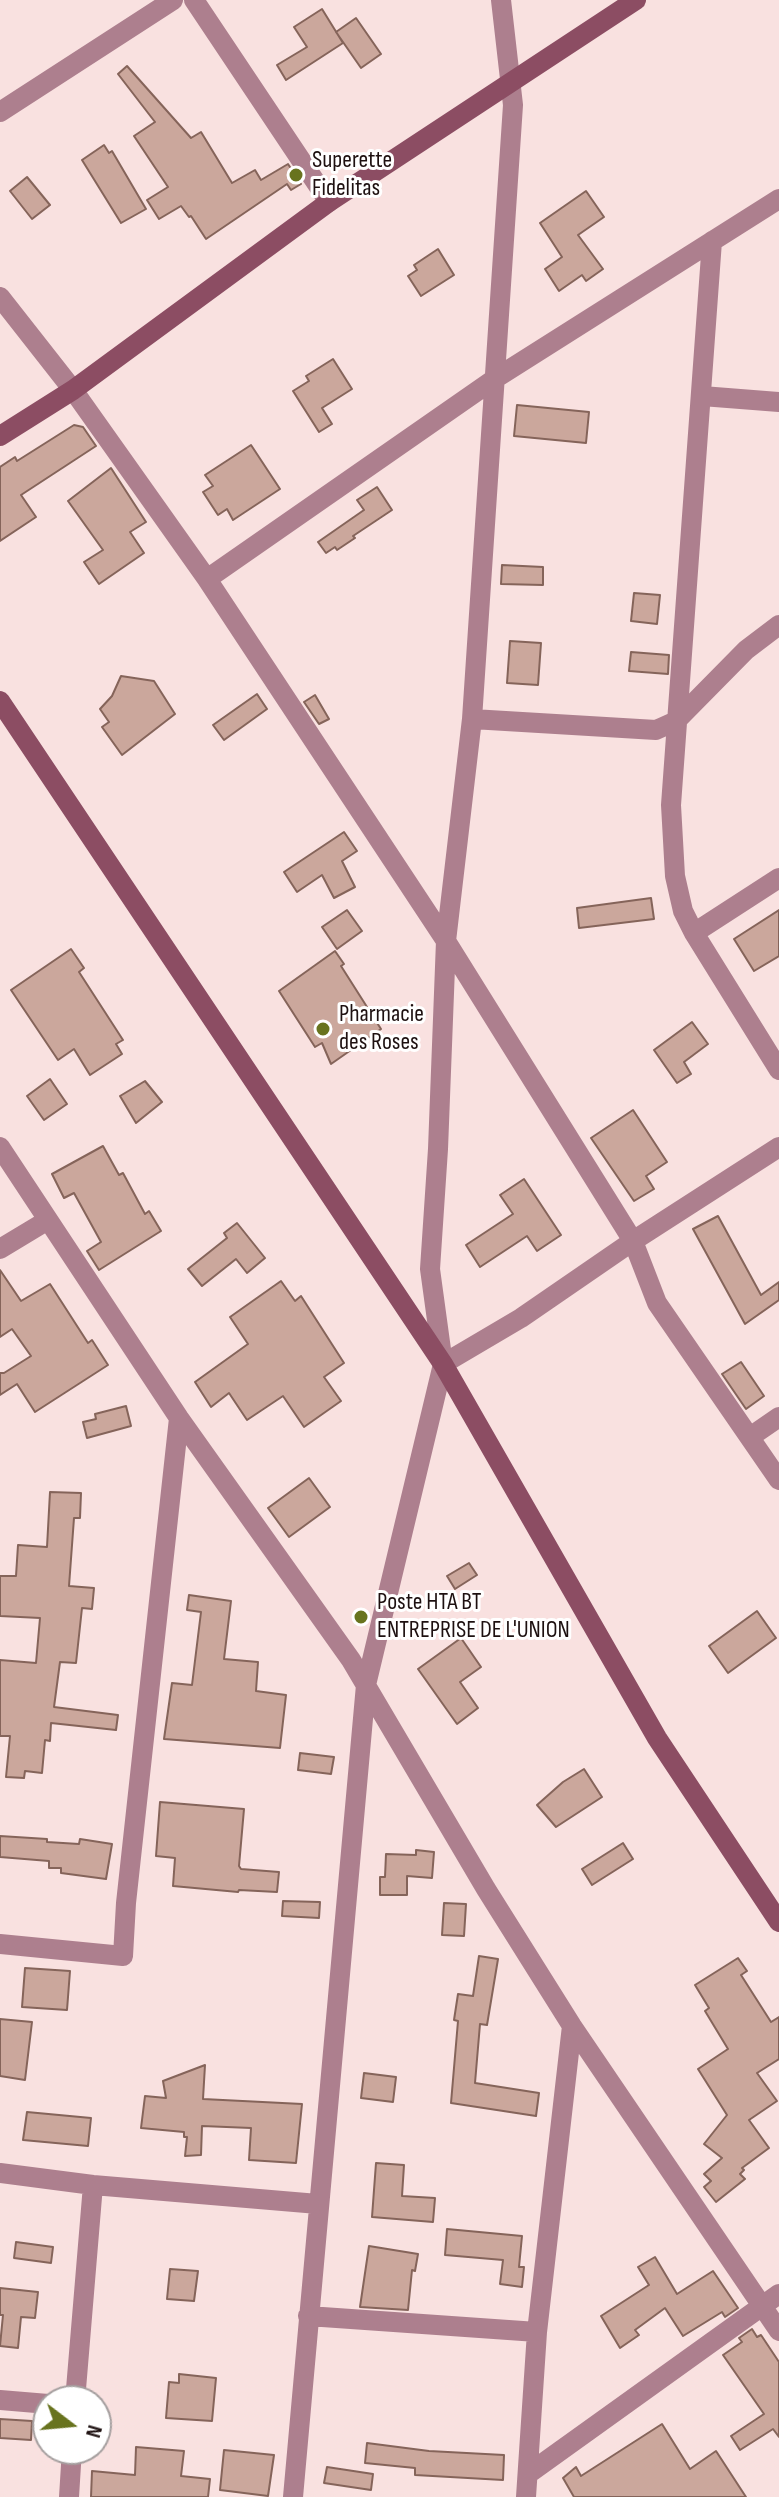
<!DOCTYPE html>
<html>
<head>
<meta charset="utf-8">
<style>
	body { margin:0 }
	#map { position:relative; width:779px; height:2497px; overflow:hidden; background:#f9e1e0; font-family:"Sofia Sans Condensed",sans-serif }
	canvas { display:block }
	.north { position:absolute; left:32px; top:2385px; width:80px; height:80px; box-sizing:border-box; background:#fff; border:2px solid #a59f9f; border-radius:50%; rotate:106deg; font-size:22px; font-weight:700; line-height:32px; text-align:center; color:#1d1010 }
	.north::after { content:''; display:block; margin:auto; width:28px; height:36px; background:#68731e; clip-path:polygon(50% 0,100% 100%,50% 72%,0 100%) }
</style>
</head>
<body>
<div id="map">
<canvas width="779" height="2497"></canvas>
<div class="north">N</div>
</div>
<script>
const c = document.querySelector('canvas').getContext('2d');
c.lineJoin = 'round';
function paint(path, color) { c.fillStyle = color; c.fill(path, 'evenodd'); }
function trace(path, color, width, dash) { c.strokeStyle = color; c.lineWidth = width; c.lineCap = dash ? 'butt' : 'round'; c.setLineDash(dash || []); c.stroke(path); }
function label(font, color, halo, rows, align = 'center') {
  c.font = font + ' "Sofia Sans Condensed",sans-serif'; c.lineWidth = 6; c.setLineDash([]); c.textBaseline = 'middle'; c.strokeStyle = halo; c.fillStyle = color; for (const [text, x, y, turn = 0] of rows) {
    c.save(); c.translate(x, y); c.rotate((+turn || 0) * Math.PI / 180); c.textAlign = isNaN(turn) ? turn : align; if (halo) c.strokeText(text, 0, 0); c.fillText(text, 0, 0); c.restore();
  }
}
const building = new Path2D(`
	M322 9 343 43 286 80 277 65 307 47 294 27Z
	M356 18 381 54 361 68 336 32Z
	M127 66 191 138 201 132 232 183 255 170 261 180 288 164 301 184 291 190 287 184 206 239 191 216 189 217 181 206 159 219 147 200 168 187 134 136 155 122 118 74Z
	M104 145 109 153 112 151 146 209 121 223 82 160Z
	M27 177 50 205 32 219 10 191Z
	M586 191 604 217 578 235 603 269 586 281 582 275 559 291 545 269 562 257 540 223Z
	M438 249 454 275 421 296 408 276 417 270 414 265Z
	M333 359 352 389 322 408 332 424 319 432 293 391 309 381 306 376Z
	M517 405 589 412 586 443 514 436Z
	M74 425 83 427 96 446 21 495 36 517 0 541V467L15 457 17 461Z
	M251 445 280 489 233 520 227 509 218 515 203 492 213 486 205 475Z
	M111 468 146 522 130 532 144 553 99 584 84 562 103 550 68 501Z
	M377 487 392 510 353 536 355 538 337 550 335 547 326 553 318 542 364 510 357 500Z
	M502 565 543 567V585L501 584Z
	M634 593 660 595 657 624 631 621Z
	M510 641 541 643 538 685 507 683Z
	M631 652 669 655 668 674 629 671Z
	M121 676 154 681 175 714 122 755 102 727 109 722 100 709 112 696Z
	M257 694 267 709 224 740 213 725Z
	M315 695 329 719 319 724 304 702Z
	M344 832 357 851 342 861 355 887 334 898 322 875 297 892 284 872Z
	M651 898 654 919 579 928 577 908Z
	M347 910 362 931 337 949 322 927Z
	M779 910V956L754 971 734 939Z
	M71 949 84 968 79 972 123 1040 116 1044 122 1054 90 1075 74 1049 58 1060 11 990Z
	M335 951 344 964 341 966 381 1029 331 1064 322 1043 315 1047 279 991Z
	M692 1022 708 1044 684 1062 691 1074 677 1083 654 1050Z
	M50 1079 67 1104 44 1120 27 1096Z
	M145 1081 162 1102 136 1123 120 1096Z
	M633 1110 667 1162 646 1176 654 1189 634 1201 591 1138Z
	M103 1146 119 1175 123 1173 145 1214 149 1211 161 1231 99 1270 87 1251 101 1242 74 1193 64 1198 52 1174Z
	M524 1179 561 1235 537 1251 527 1236 480 1267 466 1245 513 1214 500 1195Z
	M718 1216 761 1295 779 1282V1300L745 1324 693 1229Z
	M237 1223 265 1258 247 1273 236 1259 202 1286 188 1269 227 1238 224 1233Z
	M0 1270 21 1301 50 1284 88 1343 92 1340 108 1365 35 1412 17 1384 0 1395V1373H4L31 1356 12 1329 0 1337Z
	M281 1281 295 1301 301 1296 344 1363 324 1377 341 1401 304 1427 283 1396 247 1420 229 1393 211 1407 195 1382 248 1344 230 1317Z
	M741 1362 764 1396 746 1409 722 1374Z
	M126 1406 131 1426 87 1438 83 1422 96 1419 95 1414Z
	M309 1478 330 1507 289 1537 268 1508Z
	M50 1492 81 1493 80 1518H74L69 1586 94 1588 92 1609 82 1608 76 1663 60 1662 54 1707 118 1715 116 1730 51 1723 50 1741 45 1740 42 1773 25 1771 24 1778 6 1777 10 1736H0V1660L36 1663 40 1618 0 1616V1576H16L18 1545 47 1547Z
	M469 1563 477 1575 455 1589 447 1576Z
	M189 1595 231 1601 224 1659 258 1662 256 1691 286 1695 280 1748 164 1739 172 1683 192 1685 201 1612 187 1610Z
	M757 1611 776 1638 728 1673 709 1646Z
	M461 1638 481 1667 460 1682 478 1708 457 1724 418 1669Z
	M300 1753 334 1757 331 1774 298 1770Z
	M584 1769 602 1797 556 1827 537 1805 563 1782Z
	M160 1802 244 1809 239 1866 241 1869 279 1872 277 1892 239 1890 238 1892 173 1886 175 1858 156 1856Z
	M0 1836 47 1839V1842L79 1844 80 1839 112 1844 106 1879 61 1873V1868H49V1861L0 1857Z
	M623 1843 633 1859 592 1885 582 1869Z
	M416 1850 434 1852 432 1878 407 1876V1895H380V1877H385L386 1854 416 1855Z
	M283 1901 320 1902 319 1918 282 1916Z
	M444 1903 466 1904 464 1936 442 1935Z
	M479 1956 498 1959 487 2025 480 2024 475 2083 539 2093 536 2116 451 2103 458 2021 454 2020 458 1994 473 1996Z
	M738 1958 747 1971 741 1975 771 2022 779 2017V2059L757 2073 777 2101 749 2120 769 2148 742 2168 744 2170 740 2174 745 2179 716 2202 704 2187 711 2181 704 2174 722 2158 704 2144 727 2115 698 2069 728 2049 705 2011 709 2008 695 1985Z
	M25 1968 70 1971 67 2010 22 2007Z
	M0 2019 32 2022 25 2080 0 2076Z
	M205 2065 203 2099 302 2104 296 2163 249 2160 251 2128 202 2126 201 2155 185 2156 187 2137H184V2132L141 2128 145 2096 166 2098 163 2081Z
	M364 2073 396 2077 393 2102 361 2098Z
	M27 2112 91 2118 88 2146 23 2140Z
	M376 2163 404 2165 402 2196 435 2198 433 2222 372 2217Z
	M447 2229 522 2236 519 2267H524L522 2287 500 2284 503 2260 445 2255Z
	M16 2242 53 2247 51 2263 14 2258Z
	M369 2246 418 2254 415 2271 412 2270 408 2310 360 2307Z
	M655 2257 677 2294 713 2271 738 2308 725 2317 722 2312 683 2336 665 2308 635 2330 639 2335 620 2348 601 2316 649 2285 638 2267Z
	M170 2269 198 2271 194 2301 167 2299Z
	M0 2288 38 2292 35 2318 21 2317 18 2348 0 2346 3 2315H0Z
	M752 2329 757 2337 761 2335 779 2362V2437L773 2429 740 2450 731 2436 764 2414 723 2355 742 2342 739 2338Z
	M179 2374 216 2378 212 2421 166 2418 169 2382 179 2383Z
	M0 2419 32 2421 31 2440 0 2438Z
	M662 2424 690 2469 716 2451 746 2497H574L563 2478 576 2467 581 2476Z
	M367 2443 429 2451 504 2455 503 2480 415 2475V2468L365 2463Z
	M136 2447 184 2451 181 2476 210 2479 208 2497H91L92 2471 135 2475Z
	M224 2450 274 2455 268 2496 220 2490Z
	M327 2467 373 2474 371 2490 324 2483Z`);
const street = new Path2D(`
	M194 0 329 202
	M0 112 173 0
	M712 241 671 805 675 876 683 911 694 933 779 1070
	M0 297 73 390 207 579 446 941 633 1241 657 1303 779 1480
	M702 396 779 402
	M207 579 496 378 779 199
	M472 719 656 730 676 721 746 650 779 625
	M694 933 779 878
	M0 1147 179 1418 351 1660 486 1889 572 2026 779 2331
	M0 1249 48 1220
	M443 1364 521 1318 633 1241 779 1147
	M750 1437 779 1417
	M0 1944 123 1956 126 1903 179 1418
	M0 2173 93 2185 318 2204
	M308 2316 537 2332
	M0 2400 48 2404
	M75 2401 93 2185
	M528 2474 779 2294
	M69 2497 72 2449
	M293 2497 366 1685 443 1364 430 1269 438 1149 446 941 472 719 513 105 501 0
	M526 2497 537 2332 572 2026`);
const secondary = new Path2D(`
	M0 436 73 390 329 202 636 0
	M0 701 443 1364 657 1738 779 1922`);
const markers = [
	[296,175,8,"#68731e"],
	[323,1029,8,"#68731e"],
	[361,1617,8,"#68731e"]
];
const poiNames = [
	["Superette",312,161],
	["Fidelitas",312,189],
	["Pharmacie",339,1015],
	["des Roses",339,1043],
	["Poste HTA BT",377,1603],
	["ENTREPRISE DE L'UNION",377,1631]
];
paint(building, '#cba79c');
trace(building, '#85645a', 2);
trace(street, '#ad7f8e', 20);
trace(secondary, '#8c4d63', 20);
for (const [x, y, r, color] of markers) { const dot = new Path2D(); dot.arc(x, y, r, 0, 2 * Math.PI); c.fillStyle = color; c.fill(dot); trace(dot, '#fff', 3); }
label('24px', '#1d1010', '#fff', poiNames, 'left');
</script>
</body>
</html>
